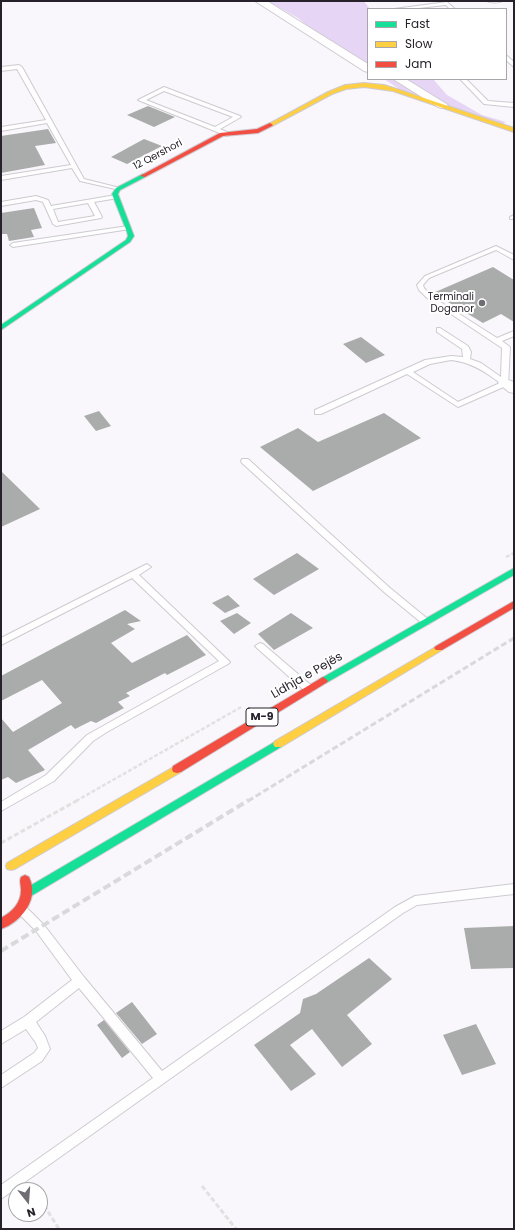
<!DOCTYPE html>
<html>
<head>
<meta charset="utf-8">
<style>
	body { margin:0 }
	#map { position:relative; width:515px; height:1230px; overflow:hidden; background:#f9f7fb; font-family:Poppins,sans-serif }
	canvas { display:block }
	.frame { position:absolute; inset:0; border:2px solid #26212a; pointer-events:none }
	.legend { position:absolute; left:367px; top:8px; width:140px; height:72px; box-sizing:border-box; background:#fff; border:1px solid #a8a6aa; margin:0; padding:5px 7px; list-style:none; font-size:12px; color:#26212a }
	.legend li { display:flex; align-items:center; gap:8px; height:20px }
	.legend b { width:20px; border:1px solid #a8a6aa }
	.north { position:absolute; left:8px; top:1182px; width:40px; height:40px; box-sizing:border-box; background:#fff; border:1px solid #a8a6aa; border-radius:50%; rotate:163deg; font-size:11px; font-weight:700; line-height:16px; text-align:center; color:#26212a }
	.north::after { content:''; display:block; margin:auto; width:14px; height:18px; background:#706c73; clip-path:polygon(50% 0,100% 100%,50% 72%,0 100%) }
</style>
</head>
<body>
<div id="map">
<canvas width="515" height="1230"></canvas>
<div class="frame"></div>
<ul class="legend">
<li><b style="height:5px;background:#16e098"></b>Fast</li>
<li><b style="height:5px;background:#ffcf43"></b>Slow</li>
<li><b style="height:5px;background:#f24e42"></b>Jam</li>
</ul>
<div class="north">N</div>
</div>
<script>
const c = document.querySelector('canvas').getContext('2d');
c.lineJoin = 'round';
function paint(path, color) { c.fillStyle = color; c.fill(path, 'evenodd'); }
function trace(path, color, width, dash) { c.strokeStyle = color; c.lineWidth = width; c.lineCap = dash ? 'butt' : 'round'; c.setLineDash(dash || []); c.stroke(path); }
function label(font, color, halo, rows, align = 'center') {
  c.font = font + ' Poppins,sans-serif'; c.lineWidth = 4; c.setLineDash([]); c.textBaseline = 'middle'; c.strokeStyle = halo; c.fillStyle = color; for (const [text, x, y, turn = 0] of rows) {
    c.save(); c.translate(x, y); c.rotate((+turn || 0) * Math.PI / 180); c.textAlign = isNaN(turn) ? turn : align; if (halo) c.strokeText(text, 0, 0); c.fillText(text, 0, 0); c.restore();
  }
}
const green = new Path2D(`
	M267 1H364L370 9H368V68L322 38 298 18Z
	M384 79H433L447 95 482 115 506 122 499 126 407 94Z`);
const building = new Path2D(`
	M148 106 175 117 154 127 127 115Z
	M48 129 56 143 35 146 45 165 1 173V136Z
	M144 139 162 146 127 164 111 157Z
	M34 208 42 228 31 230 34 237 9 241 7 234H1V213Z
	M493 267 514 280V322L501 314 483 323 433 293Z
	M361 337 385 355 366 363 343 344Z
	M99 411 111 426 96 431 84 416Z
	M384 413 421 438 313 491 260 447 298 428 318 442Z
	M1 471 40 509 1 527Z
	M297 553 319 569 274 595 253 579Z
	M228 595 240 606 225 613 212 603Z
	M125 610 141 621 127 624 135 629 111 643 132 663 187 635 206 655 167 675 165 673 126 693 130 696 118 702 124 708 96 723 91 721 75 729 71 725 28 750 45 770 16 783 8 777 1 780V718L13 732 62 703 42 680 1 701V676Z
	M237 613 251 623 234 634 220 621Z
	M291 613 313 628 274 650 258 634Z
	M514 926V968L471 969 464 928Z
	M369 958 392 979 347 1015 372 1044 342 1067 312 1029 290 1045 316 1074 291 1091 254 1045 300 1013 303 999 316 994Z
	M132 1002 157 1034 142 1044 116 1013Z
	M104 1020 130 1052 122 1058 97 1025Z
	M476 1024 496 1064 462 1075 443 1035Z`);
const pathFar1 = new Path2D(`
	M506 557 514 553
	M76 801 243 706`);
const path = new Path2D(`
	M1 843 78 800
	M202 1186 236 1229
	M40 1199 59 1229`);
const lane = new Path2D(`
	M487 1H502C499 3 490 3 487 1Z
	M447 2 455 9H450L446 5 409 9H394Z
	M506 55 514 62V67L506 60Z
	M19 65 22 67 84 179 120 188V190L80 181 72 168 1 180V176L71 165 47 123 1 131V127L46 120 17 69 1 71V67Z
	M460 79H466L488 101 514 103V107L484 104Z
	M164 87 240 116 241 117 220 129 229 133 230 134 227 136 138 100ZM164 91 233 117 215 127 146 100Z
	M116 195 118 196V198L94 202 102 217 101 218 56 226 53 224 43 202 36 200 1 206V202L36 196 48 200 51 206ZM88 203 95 216 58 222 53 209Z
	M514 215V219H510V217Z
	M128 226 131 228 130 229 13 247 10 245 13 243Z
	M496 246 514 255V260L496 250 429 278 423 285 424 288 431 296 497 338 514 331V336L502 341 510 347 508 385 458 407 407 374 321 414H315V410L425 360 451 356 463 357 462 349 437 332V328H440L468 346 471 352 470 359 481 363 501 377 502 348 427 298 419 290 417 285 425 276ZM451 360C470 362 485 371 500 383L458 402 413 372 430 364Z
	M242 459H248L390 588 429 620 431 622 429 624H423L384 592 242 463 241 461Z
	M147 564 151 567 139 575 228 660 230 662 228 664 107 732 93 741 54 781 1 811V802L46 775 87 735 219 661 132 578 1 645V638Z
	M260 643 263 644 312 686 314 689 312 692H306L257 648 255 646Z
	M514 884V894L417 905 403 913 1 1199V1185L153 1078 79 988 36 1022 45 1036 50 1049 42 1061 1 1088V1075L34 1053 38 1048 36 1043 26 1029 1 1044V1031L24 1017 72 980 36 931 18 913 17 910 18 907 22 905 26 907 44 925 84 977 162 1071 395 907 415 896Z`);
const street = new Path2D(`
	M255 1H267L368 64V72L364 71Z
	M393 79H406L448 105 442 108 438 107Z
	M505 379 514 382V393L509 392 498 383 500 380Z`);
const fast = new Path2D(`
	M143 174 145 175V177L120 190 118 194 134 236 130 242 1 330V325L126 240 128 236 127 232 112 194 116 188Z
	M514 568V575L326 683H320L318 681 320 679Z
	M278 740 281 741 283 744 281 747 31 896 27 898 23 896 22 893 23 890Z`);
const slow = new Path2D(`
	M364 83 384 85 397 89 514 128V132L393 91 364 87 346 89 332 94 272 126 267 125 328 92 345 85Z
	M439 645 444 648 442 650 281 747H275L273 744 275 741Z
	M177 765 181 766 182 769 181 772 15 869 11 870 7 869 6 866 7 863Z`);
const jam = new Path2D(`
	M270 123 273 125 272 126 258 133 223 136 145 177 140 176 220 133 257 129Z
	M514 601V608L442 650H436L434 648 436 646Z
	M323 677 326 679 328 681 326 683 181 772 177 773 173 772 172 769 173 766Z
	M25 875 29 877C40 899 21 922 1 929V918C12 912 21 903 21 890 21 885 19 881 21 877Z`);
const railFar1 = new Path2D(`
	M248 801 514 638`);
const rail = new Path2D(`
	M1 951 249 800`);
const markers = [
	[482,303,4,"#706c73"]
];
const farStreetnames = [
	["12 Qershori",158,155,-28]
];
const farPoinames = [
	["Terminali",474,297],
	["Doganor",474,309]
];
const shields = [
	[262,717,32]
];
const shieldNames = [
	["M-9",262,717]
];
const streetNames = [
	["Lidhja e Pejës",307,676,-30]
];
paint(green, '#e7d5f6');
paint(building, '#a9acaa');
trace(lane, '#cecad1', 2);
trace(street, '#cecad1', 2);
trace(fast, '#cecad1', 2);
trace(slow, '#cecad1', 2);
trace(jam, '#cecad1', 2);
trace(pathFar1, '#e2e1e2', 2.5, [4, 2]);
trace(path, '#e2e1e2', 3, [5, 2.5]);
paint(lane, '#fefefe');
paint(street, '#fefefe');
paint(fast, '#16e098');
paint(slow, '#ffcf43');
paint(jam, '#f24e42');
trace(railFar1, '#d9d8da', 3, [6, 3]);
trace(rail, '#d9d8da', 4, [8, 4]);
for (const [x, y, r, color] of markers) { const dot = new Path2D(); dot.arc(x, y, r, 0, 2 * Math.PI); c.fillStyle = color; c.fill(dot); trace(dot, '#fff', 1.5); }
label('10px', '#26212a', '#fff', farStreetnames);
label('10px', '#26212a', '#fff', farPoinames, 'right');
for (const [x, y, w] of shields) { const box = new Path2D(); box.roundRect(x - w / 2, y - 9, w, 18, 3); c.fillStyle = '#fff'; c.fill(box); trace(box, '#26212a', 1); }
label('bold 11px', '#26212a', null, shieldNames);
label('12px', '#26212a', '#fff', streetNames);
</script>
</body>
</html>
